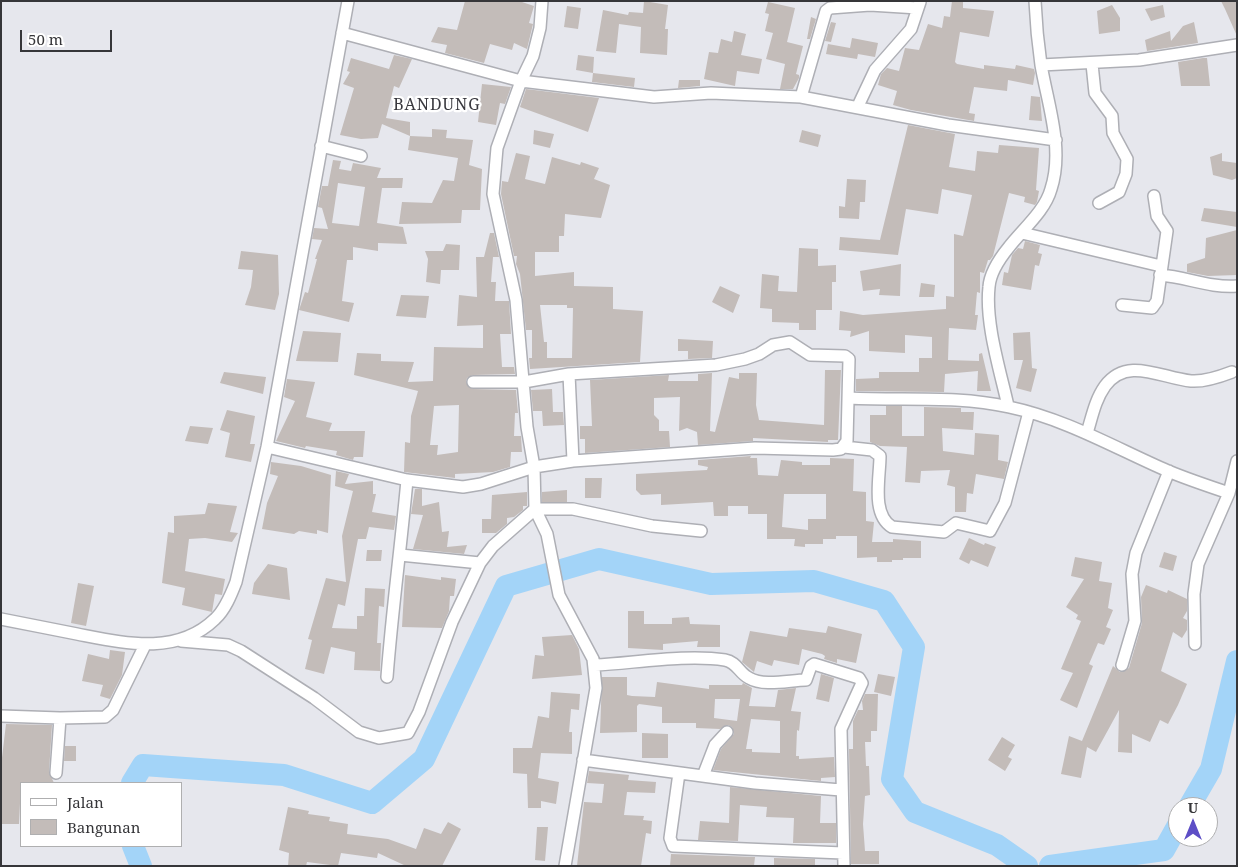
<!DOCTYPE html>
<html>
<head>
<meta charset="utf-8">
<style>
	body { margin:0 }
	#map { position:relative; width:1238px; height:867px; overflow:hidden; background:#e6e7ed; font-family:"Noto Serif",serif }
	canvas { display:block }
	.frame { position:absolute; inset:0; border:2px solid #363639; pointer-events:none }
	.legend { position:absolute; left:20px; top:782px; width:162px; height:65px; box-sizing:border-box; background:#fff; border:1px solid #afafb0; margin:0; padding:6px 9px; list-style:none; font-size:15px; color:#363639 }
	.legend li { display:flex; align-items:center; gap:10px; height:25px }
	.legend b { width:25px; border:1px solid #afafb0 }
	.north { position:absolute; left:1168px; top:797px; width:50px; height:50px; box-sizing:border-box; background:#fff; border:1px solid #afafb0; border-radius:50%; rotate:0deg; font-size:14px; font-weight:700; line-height:20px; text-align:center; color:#363639 }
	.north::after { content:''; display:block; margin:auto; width:18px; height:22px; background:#5d4ec6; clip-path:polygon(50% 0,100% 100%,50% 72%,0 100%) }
	.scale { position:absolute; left:20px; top:30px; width:92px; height:22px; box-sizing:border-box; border:2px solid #363639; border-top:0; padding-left:6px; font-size:15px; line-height:18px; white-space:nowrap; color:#363639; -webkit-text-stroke:4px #fff; paint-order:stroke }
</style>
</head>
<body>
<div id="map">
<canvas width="1238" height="867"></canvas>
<div class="frame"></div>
<ul class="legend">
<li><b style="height:6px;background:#fff"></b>Jalan</li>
<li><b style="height:14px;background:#c3bcb9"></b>Bangunan</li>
</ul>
<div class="north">U</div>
<div class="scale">50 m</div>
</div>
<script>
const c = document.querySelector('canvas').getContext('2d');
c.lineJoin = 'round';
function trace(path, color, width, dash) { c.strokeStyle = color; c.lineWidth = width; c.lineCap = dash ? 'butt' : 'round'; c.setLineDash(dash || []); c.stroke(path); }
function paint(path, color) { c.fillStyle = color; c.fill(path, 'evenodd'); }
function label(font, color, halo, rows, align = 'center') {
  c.font = font + ' "Noto Serif",serif'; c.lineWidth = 4.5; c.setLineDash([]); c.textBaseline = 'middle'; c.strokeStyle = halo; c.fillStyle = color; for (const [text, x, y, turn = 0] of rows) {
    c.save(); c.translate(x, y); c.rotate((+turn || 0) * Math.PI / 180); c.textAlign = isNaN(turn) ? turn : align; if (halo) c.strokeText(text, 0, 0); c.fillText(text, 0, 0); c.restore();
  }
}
const river = new Path2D(`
	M132 783 143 765 284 775 372 803 424 759 506 586 599 559 711 584 814 581 884 601 914 647 892 779 915 812 997 845 1027 866
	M1189 807 1211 769 1237 661
	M133 846 141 866
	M1050 866 1164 850 1178 825`);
const building = new Path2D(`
	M465 1H519L534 6 529 23 533 24 527 49 514 43 512 50 490 44 484 63 445 53 447 45 431 42 438 27 457 30Z
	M644 1 668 5 665 29H668L667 55 640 53 641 27 619 24 616 53 596 51 603 10 628 15 629 12 643 13Z
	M952 1H963V8L994 11 989 37 960 32 955 62 957 64 984 69V65L1015 69 1016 65 1034 69 1035 73 1033 85 1008 80 1007 91 974 87 969 113 975 114 974 121 911 110 893 105 897 91 878 85 881 74 887 68 899 71 905 48 919 50 928 24 942 28 944 16 950 17Z
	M1221 1H1237V36L1225 9Z
	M768 2 795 8 787 42 803 46 796 74 799 75V78L793 89H780L785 64 766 59 773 33 765 31 769 14 765 13Z
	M1112 5 1120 18V31L1099 34 1097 11Z
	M1163 5 1165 17 1151 21 1145 9Z
	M567 6 581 8 578 29 564 27Z
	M811 17 816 19 810 39H807Z
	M831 22 836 23 831 42 825 41Z
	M1194 22 1198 43 1147 51 1145 40 1170 31 1171 41 1183 26Z
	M734 31 746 34 741 55 762 59 759 74 737 71 735 86 704 79 709 52 718 53 721 39 732 42Z
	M852 38 878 43 875 57 858 54 857 59 826 54 828 44 850 48Z
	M394 55 412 59 399 88 394 86 386 118 410 122V136L382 124 378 138 361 139 340 135 354 88 343 84 350 72 347 71 351 58 389 69Z
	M578 55 594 57 593 73 576 70Z
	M1203 58H1207L1210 86H1181L1178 62Z
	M593 73 635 78 634 87 592 82Z
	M679 80H700V86L678 88Z
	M482 84 511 87 505 104 500 103 496 125 478 122Z
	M526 89 599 98 588 132 520 107Z
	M1031 96 1040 97 1042 121 1029 120Z
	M908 125 955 134 949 167 975 171 977 151 998 153 999 145 1039 148 1036 190 1039 191 1037 202 1035 205 1024 202 1025 197 1009 193 993 256 990 260H988L984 273 980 272V293L977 292 975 315H978L976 330 949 328 948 360 979 361V354L982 353 991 391H977L978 371 945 374 944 392 856 391V379L879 378V372H919V358H932V337L905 335V353L869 351V331L850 337 851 331 839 330 840 311 863 315 946 309V296L954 297V234L963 236 972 195 942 189 938 214 906 209 898 255 839 250 840 237 880 240Z
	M432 129 447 130 446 138 473 140 469 165 482 169 480 210H462L461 223 399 224 402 202 432 203 443 180 454 181 458 158 408 150 410 136 432 137Z
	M534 130 554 134 550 148 533 144Z
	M802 130 821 135 818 147 799 142Z
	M516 153 530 156 525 179 545 184 552 157 580 165 581 162 599 168 594 179 610 185 601 218 565 214 564 236H559V252H535V276L574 272V286L613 287V309L643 311 640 362 530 369 529 358H532V330H526L520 274 516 264 517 256H514L501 194 502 181 508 182ZM540 305H567V308H573L572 358H547V342H544Z
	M1222 153V161L1237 163V178L1232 180 1213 175 1210 157Z
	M333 160 341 161 339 169 351 171 353 163 381 168 377 178H403L402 188H382L377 223 403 227 407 244 378 243V251L353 247V260H347L342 301 354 303 349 322 299 310 305 292 308 293 317 259H315L322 240 312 239 314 228 328 229 322 208 318 207 322 186H328ZM338 183 365 187 359 226 332 223Z
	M847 179 866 180 865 202H860L859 219 839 218V206L845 207Z
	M1204 208 1237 212V227L1201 221Z
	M1237 230V275L1208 276 1187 272V264L1205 258 1206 238Z
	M490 233H494L499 257H493L491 282H496L495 301H509L511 334H500L502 367H514L515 374 473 375 467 378 466 382 473 389 516 390 518 413H515L514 436H521L522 452H511L510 467 493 472 455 474V478L404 472 405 442 410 443 411 416 418 391 354 375 357 353 381 354V361L414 362 408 382 433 381 434 347 483 348V325L457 326 459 295 477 297 476 257H484ZM459 405 458 452 437 455 438 445H430L434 406Z
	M1025 241 1040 245 1038 253 1042 254 1039 266 1035 265 1031 290 1002 285 1004 272 1008 273 1012 255 1018 248 1023 249Z
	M446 244 460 245 459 270H441L440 284 426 282 428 259 425 251H443Z
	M799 248 818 249V266L836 265V282H832V310H816V330H799V323L772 322V309L760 308 762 274 779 276 778 291 797 292Z
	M241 251 278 255 279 294 275 310 245 305 251 287 253 270 238 269Z
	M901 264 900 296 879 295 880 289 863 291 860 271Z
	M921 283 935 285 934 297H919Z
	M720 286 740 295 733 313 712 302Z
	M401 295 429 296 426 318 396 316Z
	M303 331 341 333 338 362 296 361Z
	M1030 332 1032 368 1037 369 1031 392 1016 388 1023 360H1014L1013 333Z
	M678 339 713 341 712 358 688 359V351H678Z
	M825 370H841L838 440H828V442L753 438V441L698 445 697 432 687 428 679 431 680 397 654 398V415L659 420V431H669L670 447 585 453V439H580V426H592L590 380 669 375 668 381H698V374L712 373 710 431 715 432 729 377 739 379V373H757L756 405 759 420 824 425Z
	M224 372 266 377 263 394 220 383Z
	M287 379 315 382 306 417 332 423 329 431H365L363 457H354L353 460 336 455 337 451 306 446 305 448 276 441 295 401 284 397Z
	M552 389 553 412H563L564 425 543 426 542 411H533L531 390Z
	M886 406H902V436H924V407L961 408V412H974L973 430 942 428 943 451 974 455 975 433 999 435 998 460 1008 462 1004 479 976 474 973 494 967 493 966 512H955V487L947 485 950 470 921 471 920 483 905 482 907 447 880 446 870 442V415H886Z
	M227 410 255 416 250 444H255L251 462 225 457 230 433 220 430Z
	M190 426 213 428 208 444 185 441Z
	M751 456 750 458H757L758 475 778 476 781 460 802 462V465H830V458L854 459 853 491 866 492V521L874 522 872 542H893V539L921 541V558H903V560H892V562H877V557L857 558V536H836V539H823V544H805V547L794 546 795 539H767V514H748V506H728V516H714L713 502 661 505V494L641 495 636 490V474L707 470 708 467 698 465V460ZM784 494H826V519H808V530L782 527Z
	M271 462 301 466 331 475 328 533 317 530V534L299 531 294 534 262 529 267 503 278 476 270 474Z
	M336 471 349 474 345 484 373 481V494H376L372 512 396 516 394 530 369 527 366 539H358L345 606 338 604 332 628 357 629V616H364L365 588 385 589 384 607 379 606 377 643H381L380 671 354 670 355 652 331 647 324 674 305 669 312 640 308 639 326 578 346 582 342 536 353 491 335 486Z
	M585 478H602L601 498H585Z
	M415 489H422V506L439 502 442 532 449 531 447 547 467 545 464 554 413 549 423 515 411 514Z
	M567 490V502H542V492Z
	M527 492V506H523V510L514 517 507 518V524L496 533H482V519H491L492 495Z
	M208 503 237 506 230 532 238 533 232 542 205 538 189 539 185 571 225 579 222 595 215 594 212 612 182 605 185 588 162 583 168 532 174 533V516L205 514Z
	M969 538 984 545 985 543 996 547 988 567 971 560 969 564 959 559Z
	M367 550H382L381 561H366Z
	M1164 552 1177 556 1173 571 1159 567Z
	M1075 557 1102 562 1099 581 1112 583 1108 608 1113 610 1106 627 1111 629 1104 645 1098 643 1089 664 1093 666 1077 708 1060 700 1073 673 1061 669 1081 621 1076 619 1078 615 1066 607 1084 579 1071 576Z
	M268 564 287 568 290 600 252 594 254 583Z
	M405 575 441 580V577L456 579 454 596H450L449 611 442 628 402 627Z
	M78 583 94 586 86 626 71 623Z
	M1146 585 1167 593 1168 590 1187 599V611L1183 618 1187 620V630L1182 638 1173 632 1161 671 1187 684 1178 705 1168 724 1160 720 1150 742 1132 734V753L1118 752 1119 710 1096 752 1087 747 1081 778 1061 774 1069 736 1082 741 1113 666 1120 672 1129 668 1142 623 1141 597Z
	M628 611H644V624H672V618L689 617 690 624 720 625V647H697L698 641 663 644V650L628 648Z
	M828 626 862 634 856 663 837 659V663L824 659 825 656 822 654 802 649 799 665 774 660 772 666 757 661 754 672 742 662 750 631 787 637 789 628 826 633Z
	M572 635 579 649 582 675 532 679 535 655 544 656 542 637Z
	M110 650 125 652 122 675 110 699 100 696 103 685 82 681 88 654 109 659Z
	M821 674 834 678 829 702 816 699Z
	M878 674 895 677 891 696 874 692Z
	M602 677H627V695L632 696 655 697 657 682 709 689V685H742L743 683 752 688 749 706 775 707 778 690 796 688 791 711 801 712 799 731 797 730 796 756H799V759L834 757 835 777 821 778V781L713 770 721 749 734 734 732 727 728 725 720 729 696 728V723H662V707L639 704 637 706V732L600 733ZM715 699H740L737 721 714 718ZM751 719 780 721V753L752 752V749H746Z
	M551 692 580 694 579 710 571 709 569 732H572V754L541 753 538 778 559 782 556 804 541 801V808H528L527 774 513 773V748H532L538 716 549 718Z
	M865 694H878L877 731H871V742H865L866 766H869L870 795 865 796 863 824 865 851H879V864H851L849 749H853V721L858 710H863L862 701Z
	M6 724 52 725 49 772 54 783H21L19 824H2L1 766Z
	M642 733 668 734V758H642Z
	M1002 737 1015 745 1008 757 1012 759 1005 771 988 760Z
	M65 746H76V761H64Z
	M589 771 629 775 628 780 656 782 655 793 627 792 624 815 644 816 643 820 652 821 651 834 646 833 641 866H577L584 802 602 803 604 784 587 783Z
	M730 787 821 796 820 823H836V843H793L794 818 766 817 767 807 740 805 738 841 698 840 700 821 729 823Z
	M288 807 309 811 308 814 330 817 329 821 348 824 347 834 388 839 416 849 424 828 441 834 448 822 461 829 442 866H406L378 853 377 858 341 853 338 866 307 862 306 866H288L289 853 279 850Z
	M537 827H548L545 861 535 860Z
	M671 854 755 857 754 866H670Z
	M774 858 815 859V866H774Z`);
const minor = new Path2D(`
	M542 1 540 28 533 56 521 81 497 148 493 194 516 300 527 427 534 467 535 509 547 534 559 595 593 659 596 688 565 866
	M342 33 521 81 654 97 711 93 801 97 948 125 1056 140
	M1092 64 1095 93 1112 116 1113 133 1127 159 1126 174 1119 192 1099 203
	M1041 65 1139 60 1237 45
	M801 97 826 11 830 8 870 5 918 8
	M858 106 875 70 911 29 920 2
	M321 146 361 156
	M1022 233 1161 266
	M1160 275C1187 277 1209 288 1237 286
	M1122 305 1152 308 1157 301 1167 231 1157 216 1154 196
	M569 374 573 461
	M849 398C903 401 956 395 1009 407 1066 419 1115 448 1168 471 1187 479 1208 486 1229 493
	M1008 406C1000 370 985 323 989 287 990 272 1000 258 1009 247 1023 229 1045 211 1051 189 1064 149 1048 105 1041 65 1038 44 1036 23 1035 1
	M1087 433C1092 417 1095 400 1105 386 1127 356 1161 378 1191 381 1204 382 1219 377 1232 372
	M267 447 407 480 463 487 481 484 534 467 573 461 755 448 833 450 841 449 847 441 849 359 845 356 810 355 790 342 773 345 759 354 745 359 716 365 569 374 524 382H473
	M844 447 872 450 880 456C880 478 871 514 892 527L944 532 956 523 990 531 1005 503 1029 412
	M400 555 480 563 493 546 535 509H573L652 526 701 531
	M1 619C26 624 52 629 77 634 124 643 177 656 215 619 225 610 231 595 236 582L267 447 348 1
	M181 641 228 645 241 651 314 698 359 732 379 738 408 733 419 712 452 622 480 563
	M1195 644 1194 594 1198 564 1229 493 1237 461
	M595 665C635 663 687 654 725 660 737 662 739 673 749 678 764 687 790 680 806 680L811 666 814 664 859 678 862 683 841 729 844 866
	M1122 665 1135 621 1132 574 1136 553 1169 471
	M387 677C392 611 401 546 407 480
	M1 716 60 718 105 717 113 710 145 645
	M583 760 755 783 841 790
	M56 773 60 718
	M679 773 670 838 673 846 843 853
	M703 776 715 745 727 732`);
const quarterNames = [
	["BANDUNG",437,105]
];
trace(river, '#a3d4f8', 22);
paint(building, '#c3bcb9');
trace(minor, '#aeafb5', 14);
trace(minor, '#fff', 11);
c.letterSpacing = '1px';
label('16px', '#38383e', '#fff', quarterNames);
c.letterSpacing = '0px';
</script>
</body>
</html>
